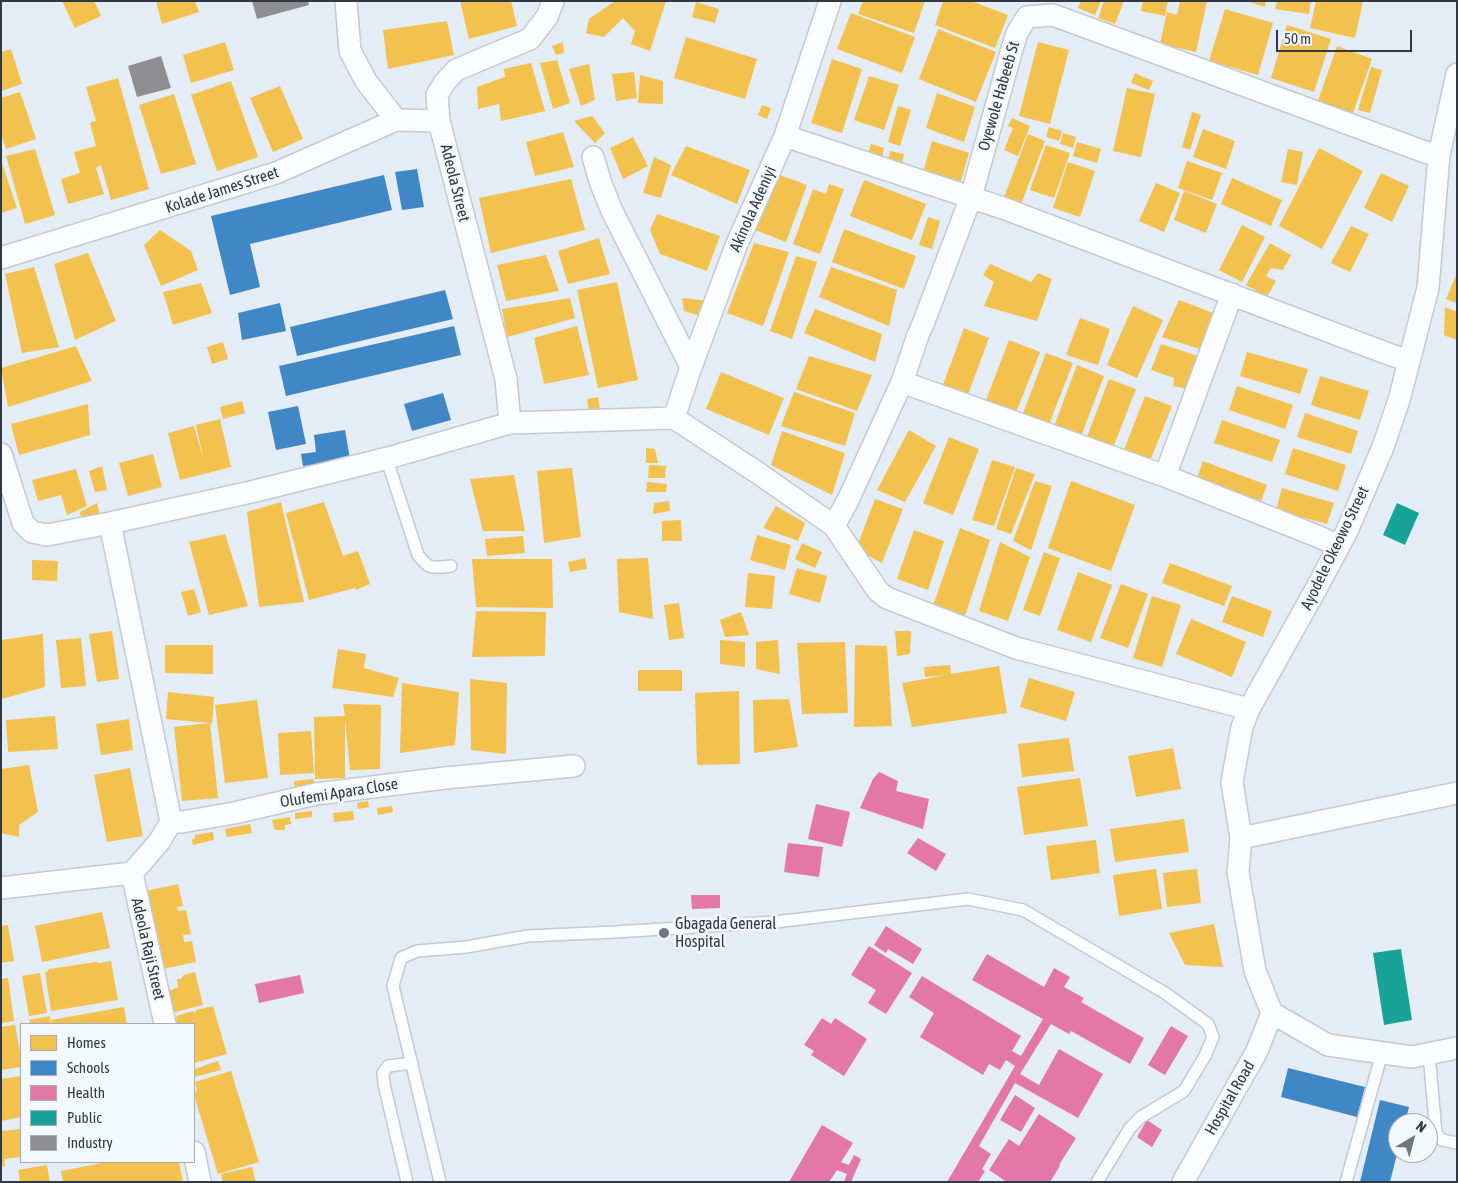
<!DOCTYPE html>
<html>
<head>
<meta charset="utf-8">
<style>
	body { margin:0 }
	#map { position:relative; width:1458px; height:1183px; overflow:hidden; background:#e4ecf5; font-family:"Asap Condensed",sans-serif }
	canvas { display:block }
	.frame { position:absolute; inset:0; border:2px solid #2f3a44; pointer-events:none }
	.legend { position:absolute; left:20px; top:1023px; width:175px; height:140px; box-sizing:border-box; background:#f3f8fd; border:1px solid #a5acb3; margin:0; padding:6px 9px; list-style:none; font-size:15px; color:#2f3a44 }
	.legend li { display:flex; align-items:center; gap:10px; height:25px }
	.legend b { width:25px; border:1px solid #a5acb3 }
	.north { position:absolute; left:1388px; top:1113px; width:50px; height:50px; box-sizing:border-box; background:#f3f8fd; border:1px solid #a5acb3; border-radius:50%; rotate:37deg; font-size:14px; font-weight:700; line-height:20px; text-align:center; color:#2f3a44 }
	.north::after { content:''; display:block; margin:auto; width:18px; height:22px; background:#6e7882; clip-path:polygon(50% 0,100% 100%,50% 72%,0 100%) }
	.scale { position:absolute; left:1276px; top:30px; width:136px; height:22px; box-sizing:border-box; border:2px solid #2f3a44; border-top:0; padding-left:6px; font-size:15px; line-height:18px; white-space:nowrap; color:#2f3a44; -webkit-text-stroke:4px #f3f8fd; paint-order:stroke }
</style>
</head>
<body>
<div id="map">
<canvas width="1458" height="1183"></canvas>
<div class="frame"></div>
<ul class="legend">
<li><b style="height:14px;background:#f2c14e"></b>Homes</li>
<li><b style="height:14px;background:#3f88c5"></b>Schools</li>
<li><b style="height:14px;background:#e377a8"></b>Health</li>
<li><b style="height:14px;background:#17a398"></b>Public</li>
<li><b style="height:14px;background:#8d8d92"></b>Industry</li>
</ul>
<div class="north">N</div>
<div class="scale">50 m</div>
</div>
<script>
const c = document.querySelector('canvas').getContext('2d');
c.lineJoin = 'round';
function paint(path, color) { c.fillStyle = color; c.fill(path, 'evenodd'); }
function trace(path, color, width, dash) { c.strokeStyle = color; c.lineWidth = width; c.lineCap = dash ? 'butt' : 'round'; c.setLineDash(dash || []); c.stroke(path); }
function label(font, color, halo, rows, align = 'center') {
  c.font = font + ' "Asap Condensed",sans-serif'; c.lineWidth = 5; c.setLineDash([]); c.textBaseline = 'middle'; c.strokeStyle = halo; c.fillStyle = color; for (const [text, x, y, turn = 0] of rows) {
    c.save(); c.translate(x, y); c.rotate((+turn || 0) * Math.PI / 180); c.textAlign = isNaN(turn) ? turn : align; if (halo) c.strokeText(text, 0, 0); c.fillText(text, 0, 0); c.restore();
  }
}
const homes = new Path2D(`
	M62 1H94L101 16 75 28Z
	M156 1H195L199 12 162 24Z
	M460 1H511L517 26 469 39Z
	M615 1H666L650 51 631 44 635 31 623 18 604 37 586 33 589 19Z
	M863 1H925L914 33 858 14Z
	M943 1H971L1008 15 995 48 935 25Z
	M1081 1H1101L1095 15 1078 8Z
	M1104 1H1124L1115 24 1098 18Z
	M1143 1H1168L1165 16 1141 11Z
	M1180 1H1207L1196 52 1160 44 1167 12 1177 15Z
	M1246 1H1266L1265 7Z
	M1277 1H1311L1309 14 1275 9Z
	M1316 1H1363L1355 38 1310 28Z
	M696 2 719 9 715 23 692 17Z
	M1225 9 1273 23 1258 75 1209 61Z
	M851 13 915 37 902 73 837 49Z
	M447 21 454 55 388 69 383 30Z
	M1287 25 1331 39 1314 92 1271 78Z
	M938 29 996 52 976 102 919 79Z
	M686 37 757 59 745 99 674 78Z
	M225 42 234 70 191 83 183 55Z
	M563 42 564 53 556 55 552 46Z
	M1038 42 1069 50 1050 124 1019 116Z
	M1337 46 1372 59 1353 113 1318 101Z
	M11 49 22 84 1 91V52Z
	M832 59 862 69 842 133 811 123Z
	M557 60 570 103 553 109 540 63Z
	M531 63 545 111 501 121 499 104 478 109 477 87 505 77 504 69Z
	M589 64 595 100 581 106 569 69Z
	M1371 67 1382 70 1370 113 1358 110Z
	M634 72 637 98 616 101 612 74Z
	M1135 73 1153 81 1149 90 1131 83Z
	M640 75 663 81V104L638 103Z
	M869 76 899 85 884 130 854 120Z
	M118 78 149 189 111 200 101 165 96 168 104 194 68 204 61 179 80 173 74 152 96 146 90 123 96 121 86 87Z
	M231 81 258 157 217 171 191 95Z
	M280 86 303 139 273 152 250 98Z
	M1127 88 1155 94 1141 157 1113 151Z
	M20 92 36 139 6 149 1 134V98Z
	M937 93 975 107 964 142 926 128Z
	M174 94 196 164 161 174 139 105Z
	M762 105 771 108 767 119 758 115Z
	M898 106 911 110 900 146 888 142Z
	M1192 112 1201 115 1190 150 1182 147Z
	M592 116 605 133 595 143 574 121Z
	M1012 118 1030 126 1018 156 1004 150 1013 128 1008 126Z
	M1049 127 1062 131 1059 141 1046 137Z
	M1203 129 1235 141 1226 169 1193 157Z
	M563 132 574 167 535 176 526 142Z
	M1063 133 1076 137 1073 148 1060 144Z
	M1028 134 1045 141 1020 207 1003 200Z
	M633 137 648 166 623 179 610 148Z
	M932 141 969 153 960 184 923 172Z
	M1077 142 1101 149 1097 163 1073 156Z
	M871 144 884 148 882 159 868 155Z
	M1046 145 1070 153 1054 198 1030 190Z
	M686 146 750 170 737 204 671 175Z
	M1319 148 1363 171 1322 249 1279 226Z
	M35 149 55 215 25 224 6 156Z
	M1288 149 1303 152 1297 185 1281 182Z
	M890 151 904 154 901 168 887 164Z
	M654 157 671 165 661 198 643 193Z
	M1 160 17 208 1 213Z
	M1187 161 1222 173 1212 200 1178 188Z
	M1068 162 1095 171 1080 217 1053 208Z
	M1381 173 1409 186 1392 222 1364 208Z
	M777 174 807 185 786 242 755 230Z
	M1232 178 1282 200 1271 226 1221 204Z
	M571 179 585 230 491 253 479 198Z
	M864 180 926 204 912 240 850 216Z
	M1156 183 1180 193 1164 232 1139 221Z
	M829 184 844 189 820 254 793 244 813 189 826 194Z
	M1184 191 1217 204 1206 233 1174 220Z
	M657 214 720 236 707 271 660 254 650 230Z
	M928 217 940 221 932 249 919 245Z
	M1242 225 1265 237 1242 282 1219 270Z
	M1351 226 1369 234 1350 272 1331 263Z
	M844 229 916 256 904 289 832 262Z
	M160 230 191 251 198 270 161 286 144 245Z
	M599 238 610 274 568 284 558 251Z
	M754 243 789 252 763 326 727 313Z
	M1270 243 1291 255 1283 270 1271 268 1266 276 1276 281 1267 297 1246 285Z
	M88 253 116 321 75 340 54 264Z
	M546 255 559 291 506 301 497 265Z
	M796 256 817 262 792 339 770 331Z
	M990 264 1031 282 1038 273 1052 279 1037 321 984 306 994 282 983 275Z
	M34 267 59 347 22 353 5 274Z
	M831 267 897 290 889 326 819 297Z
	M1457 273V303L1446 299Z
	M617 282 638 380 598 388 577 290Z
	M201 283 212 313 173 325 163 292Z
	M570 298 575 318 507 337 502 309Z
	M682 298 709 301 707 318 684 311Z
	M1179 300 1216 314 1203 350 1162 337Z
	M1133 306 1163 320 1137 378 1107 365Z
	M1445 307 1457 312V340L1444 335Z
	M815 309 882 334 875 362 804 333Z
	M1080 318 1110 329 1098 365 1066 355Z
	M577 326 589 375 544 384 534 338Z
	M964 328 989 338 966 400 941 390Z
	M1009 340 1040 352 1015 415 985 403Z
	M223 342 228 359 212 364 207 347Z
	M1161 344 1201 357 1189 389 1173 386 1174 378 1151 370Z
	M76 346 92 381 8 407 1 368Z
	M1247 352 1308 369 1300 394 1240 376Z
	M1046 353 1073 363 1048 427 1022 416Z
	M809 356 872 375 857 411 796 389Z
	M1077 365 1104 376 1080 439 1053 429Z
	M721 372 784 398 769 435 706 409Z
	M1320 376 1369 391 1360 420 1311 405Z
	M1109 379 1136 389 1111 453 1085 442Z
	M1237 386 1293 405 1285 429 1229 410Z
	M794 392 855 413 845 446 781 426Z
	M1145 396 1172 406 1150 461 1124 450Z
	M598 397 600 410 589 412 587 399Z
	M242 401 245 413 223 419 220 407Z
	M88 404 90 435 19 455 11 424Z
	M1305 413 1358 431 1351 454 1297 437Z
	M220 419 231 467 180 480 168 433 194 426 204 461 196 425Z
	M1222 420 1280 440 1272 462 1214 443Z
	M909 430 936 446 905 502 877 490Z
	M782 431 845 453 832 495 771 465Z
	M949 437 979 449 953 515 923 503Z
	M646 448 655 449 658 463H646Z
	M1293 448 1346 465 1338 491 1285 474Z
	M153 454 162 487 128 496 119 463Z
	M992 460 1015 467 994 526 972 520Z
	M1203 461 1267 485 1261 501 1197 478Z
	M649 465 666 466 665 478H648Z
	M102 466 107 490 95 492 89 471Z
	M572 468 581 537 544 543 537 471Z
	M1016 468 1035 474 1011 534 996 529Z
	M76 469 87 506 67 515 61 495 38 501 32 480Z
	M514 475 525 531H483L470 479Z
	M1035 481 1052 486 1031 550 1013 541Z
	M1071 481 1135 505 1111 571 1048 548Z
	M647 482 667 484 666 492H646Z
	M1282 488 1334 503 1327 524 1276 510Z
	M875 499 903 509 882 563 856 549Z
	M669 501 670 511 653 514 654 503Z
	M281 502 304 602 259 607 247 512Z
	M324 502 343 556 358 551 370 584 356 590 355 588 309 600 286 513Z
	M97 503 101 518 82 523 80 512Z
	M776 506 805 523 798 541 763 528Z
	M681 520 682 541H662V521Z
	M960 528 990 540 965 616 933 606Z
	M914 530 944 541 928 590 897 579Z
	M225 534 248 606 209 615 189 542Z
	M757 535 791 545 785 570 750 560Z
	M523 536 525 553 487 556 485 539Z
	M1000 542 1030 557 1008 621 979 611Z
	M802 543 822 552 815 568 795 559Z
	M1044 552 1060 558 1040 616 1023 610Z
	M585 558 587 569 570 572 568 562Z
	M648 558 653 619 619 612 617 559Z
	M472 559H552L553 608 476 607Z
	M32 560 58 561 57 581 32 580Z
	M1170 563 1232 586 1224 606 1162 583Z
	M797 568 827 576 820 603 789 594Z
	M1078 572 1112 585 1091 642 1057 630Z
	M748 573 775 576 772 609 745 607Z
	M1121 584 1148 594 1128 648 1100 638Z
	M194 589 201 612 188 616 181 592Z
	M1152 596 1181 605 1162 667 1133 658Z
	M1232 596 1272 611 1263 637 1222 622Z
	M679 603 684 638 669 640 664 605Z
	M476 611 546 612 545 656 472 657Z
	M741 612 749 635 725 637 720 620Z
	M1191 619 1246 642 1232 677 1176 654Z
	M112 631 119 679 97 682 89 634Z
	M895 631H911L910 654 897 656Z
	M43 634 45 687 2 699 1 640Z
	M81 638 86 686 61 688 56 640Z
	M720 640 745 642V667L720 664Z
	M778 640 780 674 756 669V642Z
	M845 642 848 713 802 714 797 643Z
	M165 645H213V674L165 673Z
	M855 645 887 646 892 726 854 727Z
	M338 649 366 654 364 668 399 678 393 697 332 688Z
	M950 665 951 674 999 666 1007 713 912 727 902 683 946 675 925 677 924 667Z
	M638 670H682V691H638Z
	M1029 678 1075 692 1066 721 1020 707Z
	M470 679 507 683 506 754 471 750Z
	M402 683 459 692 455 745 400 753Z
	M739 691 740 764 697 765 695 693Z
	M168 692 214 697 212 724 210 723 218 798 182 801 174 727 210 723 166 719Z
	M789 699 798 747 754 753 753 700Z
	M257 700 268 778 225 783 215 705Z
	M343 704 381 705 380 769 350 770 345 719V778L315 779 314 717 345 716Z
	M55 716 58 749 8 752 6 720Z
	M129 719 133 750 101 755 96 724Z
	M311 731 314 773 280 775 278 733Z
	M1069 738 1074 771 1022 777 1018 744Z
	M1173 748 1181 789 1136 797 1128 756Z
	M29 765 38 812 19 825V837L1 833V769Z
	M130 768 143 836 107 842 94 775Z
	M1080 778 1088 826 1024 835 1017 787Z
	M314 779 315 789 295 791 294 781Z
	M368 801 369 807 358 809 357 803Z
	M392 806 393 812 378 815 377 808Z
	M312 811V817L295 819V813Z
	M353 811 354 820 334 822 333 813Z
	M290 817 291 824 285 825V830H275L272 820Z
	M1184 819 1189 852 1115 862 1110 829Z
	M250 824 252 833 227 837 225 829Z
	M213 832 214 840 193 845 192 840 195 838V835Z
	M1096 840 1100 873 1051 880 1046 846Z
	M1156 869 1162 909 1119 916 1113 875Z
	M1197 869 1201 903 1167 907 1163 873Z
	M178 884 183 906 177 907 178 911 186 910 191 934 183 935 184 942 192 941 196 962 158 970 141 892Z
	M102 912 110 948 42 962 35 926Z
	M1214 924 1223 967 1185 965 1169 933Z
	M8 925 14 961 1 963V926Z
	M111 961 118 1000 51 1011 45 972H47L49 969 96 962 99 963Z
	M195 972 203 1005 171 1013 169 991 178 987 177 979H181L184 975Z
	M40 973 47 1013 29 1016 22 976Z
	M8 978 14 1021 1 1023V979Z
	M213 1006 227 1054 194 1063V1024H174L173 1021 177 1020 176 1016 193 1011 195 1013 196 1010Z
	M124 1007 127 1024H52L51 1020Z
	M50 1016 51 1024H30L29 1020Z
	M15 1025 21 1057V1067L1 1070V1027Z
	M218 1061 221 1070 194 1077V1069Z
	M231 1071 259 1162 218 1174 194 1095 197 1090 195 1082Z
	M21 1076V1117L1 1121V1079Z
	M21 1129V1157L4 1159 5 1166H1V1131Z
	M107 1162H179L183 1182H63L61 1171Z
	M47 1165 50 1182H20L18 1170Z
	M252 1167 256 1182H223L221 1174Z`);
const schools = new Path2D(`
	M417 169 424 207 402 210 395 172Z
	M384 175 392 210 250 244 260 287 230 295 211 216Z
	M445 290 453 319 297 356 290 327Z
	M280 303 286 331 242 340 238 313Z
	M454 326 461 355 286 396 279 366Z
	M443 393 451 420 412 431 404 404Z
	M298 406 306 444 276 450 268 412Z
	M345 430 350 459 303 466 301 454 316 452 314 435Z
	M1288 1068 1365 1087 1357 1117 1281 1097Z
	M1380 1100 1409 1107 1405 1123H1398V1150L1390 1182H1360Z`);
const health = new Path2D(`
	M879 772 898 781 896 791 929 799 923 829 860 808 873 779Z
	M816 804 850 812 842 847 808 839Z
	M918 838 946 854 936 871 907 853Z
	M788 843 823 847 819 877 784 872Z
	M691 895H720V908L692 909Z
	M886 926 922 949 913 964 888 949 886 953 874 945Z
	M869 946 912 973 886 1014 868 1003 876 990 851 975Z
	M987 954 1044 987 1054 968 1070 977 1064 987 1084 998 1081 1002 1144 1038 1130 1064 1071 1031 1069 1034 1051 1024 1020 1074 1039 1085 1059 1049 1103 1074 1078 1118 1015 1083 979 1146 991 1154 982 1169 985 1171 978 1182H947L1015 1066 1006 1060 1000 1070 989 1064 983 1075 920 1037 934 1013 909 997 922 976 1021 1036 1012 1051 1021 1056 1043 1019 972 980Z
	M300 975 304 993 259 1003 255 984Z
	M822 1018 831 1024 835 1018 867 1039 844 1076 811 1055 814 1051 804 1045Z
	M1171 1026 1188 1036 1165 1075 1148 1065Z
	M1015 1095 1035 1108 1021 1132 1000 1120Z
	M1039 1114 1076 1138 1059 1165 1060 1166 1050 1182H1007L989 1170 1009 1139 1019 1146Z
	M1147 1120 1162 1130 1152 1147 1137 1137Z
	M822 1125 853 1143 841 1162 849 1165 854 1155 861 1159 851 1182H844L847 1174 837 1170 829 1182H789Z`);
const public = new Path2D(`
	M1397 503 1419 513 1405 545 1383 535Z
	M1401 949 1412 1020 1384 1025 1373 953Z`);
const industry = new Path2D(`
	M252 1H308L309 5 257 19Z
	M161 56 171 88 137 97 128 66Z`);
const service = new Path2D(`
	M388 458 389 466 418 555C429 570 433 568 451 566
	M1429 1054 1436 1133 1442 1140 1457 1143
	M407 1182 384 1084 383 1073 388 1066 412 1063
	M440 1182 393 986 401 958 417 951 466 947 528 936 615 932 775 922 968 899 1023 910 1165 993 1208 1024 1213 1037 1205 1056 1184 1091 1141 1117 1130 1128 1097 1182
	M1346 1182 1382 1053`);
const minor = new Path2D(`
	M346 1 350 51 366 81 396 120
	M785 136 1003 208 1391 355 1408 360
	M593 157 601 184 612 211 691 367
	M1 258 276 173 396 120 439 121
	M902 382 1165 476 1317 536 1339 546
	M674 418 691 367 736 246 785 136 830 1
	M510 423 506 379 439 121 437 95 445 82 456 70 530 39 547 17 553 1
	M1 454 23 523 32 532 47 535 110 523 251 492 388 458 510 423 674 418 758 473 834 526 878 591 887 598 1016 648 1249 709
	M1165 476 1232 294
	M110 523 171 822
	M834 526 849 498 902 382 918 335 923 324 971 197 1012 49 1017 33 1027 17 1053 15 1425 152 1439 155
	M1241 838 1457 793
	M132 873 159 842 171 822H182L234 813 316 794 445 778 574 766
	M132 873 165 1024
	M1 888 132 873
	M1272 1013 1255 971 1238 872 1241 838 1232 782 1242 727 1249 709 1316 589 1347 531 1383 447 1399 400 1428 288 1439 155 1457 74
	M1272 1013 1328 1045 1412 1057 1457 1048
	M194 1152 200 1182
	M1183 1182 1257 1051 1272 1013`);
const markers = [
	[664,933,6,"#6e7882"]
];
const streetNames = [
	["Oyewole Habeeb St",999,96,-74],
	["Adeola Street",455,183,76],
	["Kolade James Street",222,190,-18],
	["Akinola Adeniyi",753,209,-66],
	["Ayodele Okeowo Street",1335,548,-64],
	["Olufemi Apara Close",339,793,-9],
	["Adeola Raji Street",148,949,77],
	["Hospital Road",1230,1098,-60]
];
const poiNames = [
	["Gbagada General",675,924],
	["Hospital",675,942]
];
paint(homes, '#f2c14e');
paint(schools, '#3f88c5');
paint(health, '#e377a8');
paint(public, '#17a398');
paint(industry, '#8d8d92');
trace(service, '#c2cad4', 14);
trace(minor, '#c2cad4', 24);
trace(service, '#fbfcfe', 11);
trace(minor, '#fbfcfe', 21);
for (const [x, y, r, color] of markers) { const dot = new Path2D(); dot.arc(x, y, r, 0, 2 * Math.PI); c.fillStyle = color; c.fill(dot); trace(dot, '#f3f8fd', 2); }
label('16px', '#2f3a44', '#f3f8fd', streetNames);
label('16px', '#2f3a44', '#f3f8fd', poiNames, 'left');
</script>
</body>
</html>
